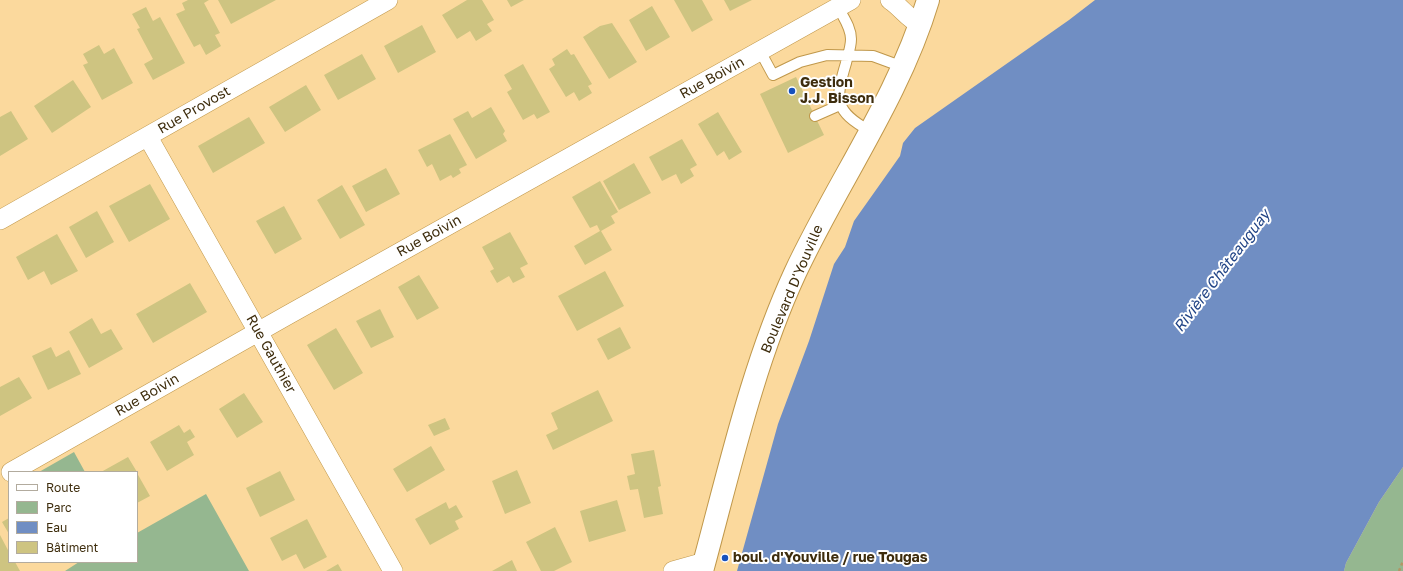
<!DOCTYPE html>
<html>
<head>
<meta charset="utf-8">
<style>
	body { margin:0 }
	#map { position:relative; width:1403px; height:571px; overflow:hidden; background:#fbd99d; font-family:"Golos Text",sans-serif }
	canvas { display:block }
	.legend { position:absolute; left:8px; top:471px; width:130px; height:92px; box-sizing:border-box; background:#fff; border:1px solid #b2ab9e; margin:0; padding:5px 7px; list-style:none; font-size:12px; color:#3e2d0d }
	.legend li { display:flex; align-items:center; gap:8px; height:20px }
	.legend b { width:20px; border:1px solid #b2ab9e }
</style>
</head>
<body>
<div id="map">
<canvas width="1403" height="571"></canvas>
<ul class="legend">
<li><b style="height:5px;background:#fff"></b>Route</li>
<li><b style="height:11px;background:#95b790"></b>Parc</li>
<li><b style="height:11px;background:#708ec3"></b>Eau</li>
<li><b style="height:11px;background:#cec481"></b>Bâtiment</li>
</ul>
</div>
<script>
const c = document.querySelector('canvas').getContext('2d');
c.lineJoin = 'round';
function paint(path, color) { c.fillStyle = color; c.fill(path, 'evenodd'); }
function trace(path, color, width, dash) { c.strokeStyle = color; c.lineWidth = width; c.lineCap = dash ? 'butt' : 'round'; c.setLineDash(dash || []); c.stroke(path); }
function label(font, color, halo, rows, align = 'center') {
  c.font = font + ' "Golos Text",sans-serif'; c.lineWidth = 4; c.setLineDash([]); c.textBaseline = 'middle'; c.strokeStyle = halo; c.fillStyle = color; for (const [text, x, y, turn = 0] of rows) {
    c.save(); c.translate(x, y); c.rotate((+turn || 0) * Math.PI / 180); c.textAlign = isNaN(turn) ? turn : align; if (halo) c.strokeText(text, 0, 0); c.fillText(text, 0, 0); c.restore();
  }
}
const green = new Path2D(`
	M74 452 85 472H39Z
	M1403 467V571H1344L1346 563 1379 502Z
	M206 494 249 571H65L79 562H137V533Z`);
const water = new Path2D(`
	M1095 0H1403V467L1379 502 1346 563 1344 571H737L778 424 809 341 834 264 845 247 854 221 900 156 903 143 915 128 1069 20Z`);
const building = new Path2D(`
	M188 0H209L204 3 220 33 215 35 221 46 206 55 200 44 194 47 176 14 185 10 182 3Z
	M218 0H276L231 24Z
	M467 0H482L494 20 487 24 492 31 476 41 470 31 457 39 442 15Z
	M507 0H524L511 7Z
	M674 0H702L713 20 692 32Z
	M724 0H752L730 11Z
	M652 6 670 37 646 51 629 20Z
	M146 7 153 21 160 17 185 63 153 80 144 64 153 59 137 29 140 28 132 14Z
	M612 23 637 62 609 79 583 37 600 26Z
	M422 25 436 52 398 73 384 46Z
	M99 45 104 54 114 48 133 83 102 100 83 65 88 63 83 54Z
	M567 49 571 55 574 54 592 84 588 86 592 93 579 101 574 92 566 97 549 69 555 65 552 59Z
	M362 54 376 79 338 100 324 75Z
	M523 64 550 112 537 119 534 114 523 120 507 92 512 89 504 75Z
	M796 77 824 135 788 153 760 94Z
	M73 80 91 107 52 133 34 106Z
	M306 85 321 110 285 132 269 107Z
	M491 107 505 131 503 134 507 141 476 159 453 119 468 111 472 118Z
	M11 111 28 139 0 156V117Z
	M718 112 742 152 729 160 724 151 717 156 698 124Z
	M249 117 265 143 213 173 198 146Z
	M450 134 467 165 459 169 461 173 453 178 451 175 440 181 432 164 427 167 418 150Z
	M682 139 697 165 690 169 694 176 681 184 676 174 662 181 649 157Z
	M634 163 651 193 619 210 603 181Z
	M386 168 400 194 366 212 352 186Z
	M600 181 618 212 611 216 615 223 601 231 612 250 585 265 574 246 600 231 597 225 590 228 572 197Z
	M150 184 170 219 129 242 109 206Z
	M342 185 365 225 340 239 317 200Z
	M284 206 302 239 275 254 256 221Z
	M97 211 114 242 86 258 69 227Z
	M510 232 528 264 520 268 525 277 513 283 509 276 497 283 490 271 494 269 482 247Z
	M57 234 78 271 51 285 44 271 28 280 16 257Z
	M605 271 624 306 577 331 558 296Z
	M419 275 439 308 417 320 398 287Z
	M190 283 207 312 153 343 136 314Z
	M380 309 394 337 371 348 356 321Z
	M92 318 101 334 111 329 123 349 89 368 69 332Z
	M620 327 631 348 608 360 597 339Z
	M336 328 363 373 334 390 307 345Z
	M51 347 56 357 69 350 81 374 48 390 32 356Z
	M19 377 32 398 0 416V387Z
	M598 390 613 421 553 450 546 435 558 429 551 413Z
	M244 393 263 422 237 438 219 409Z
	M445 418 450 429 434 436 428 425Z
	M179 425 184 433 190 429 195 437 187 442 194 455 167 471 150 442Z
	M431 446 445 470 407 492 393 469Z
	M654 450 661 486 658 487 663 514 644 518 638 489 630 490 627 476 635 474 631 454Z
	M128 457 137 472H101Z
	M517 470 531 503 505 514 492 481Z
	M280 471 295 500 260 517 246 488Z
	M137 473 150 496 137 503Z
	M617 500 626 531 589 542 580 511Z
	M446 502 449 509 456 505 463 517 455 521 459 529 430 545 415 519Z
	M9 518V534L2 522Z
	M307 519 327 557 304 569 296 554 282 561 270 538Z
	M555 527 572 562 554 571H541L526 542Z
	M0 535 9 552V562H15L20 571H0Z
	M512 560 517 571H492Z
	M338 564 342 571H326Z`);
const path = new Path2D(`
	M801 87 825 79
	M1399 571 1403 561`);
const lane = new Path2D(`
	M838 7C843 17 851 27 851 39 851 47 848 55 846 63 835 100 834 111 870 131
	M760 51 773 75 800 62 827 55 873 56 903 67
	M815 116 840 105`);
const street = new Path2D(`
	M890 0C901 7 908 19 920 24
	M148 137 393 571
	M0 220 388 0
	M11 472 286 316 851 0
	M673 571 698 564 704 565`);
const secondary = new Path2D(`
	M702 571C729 472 752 366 795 273 838 181 899 97 928 0`);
const markers = [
	[792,91,4,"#1651bd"],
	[725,558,4,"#1651bd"]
];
const streetNames = [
	["Rue Boivin",712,78,-29],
	["Rue Provost",194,110,-30],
	["Rue Boivin",429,236,-29],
	["Boulevard D'Youville",792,289,-67],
	["Rue Gauthier",271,354,61],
	["Rue Boivin",147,395,-30]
];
const poiNames = [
	["Gestion",800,83],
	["J.J. Bisson",800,99],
	["boul. d'Youville / rue Tougas",733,558]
];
const waterNames = [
	["Rivière Châteauguay",1222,271,-53]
];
paint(green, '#95b790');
paint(water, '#708ec3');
paint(building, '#cec481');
trace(lane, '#c0984b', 12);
trace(street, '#c0984b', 20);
trace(secondary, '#c0984b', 24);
trace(path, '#b29665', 2.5, [3, 3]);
trace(lane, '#fff', 10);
trace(street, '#fff', 19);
trace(secondary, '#fff', 22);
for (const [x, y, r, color] of markers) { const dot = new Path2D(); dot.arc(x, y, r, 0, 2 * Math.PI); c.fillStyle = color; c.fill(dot); trace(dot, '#fff', 1.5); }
label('14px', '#3e2d0d', '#fff', streetNames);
label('bold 14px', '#3e2d0d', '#fff', poiNames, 'left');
label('italic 15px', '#214486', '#fff', waterNames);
</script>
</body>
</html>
